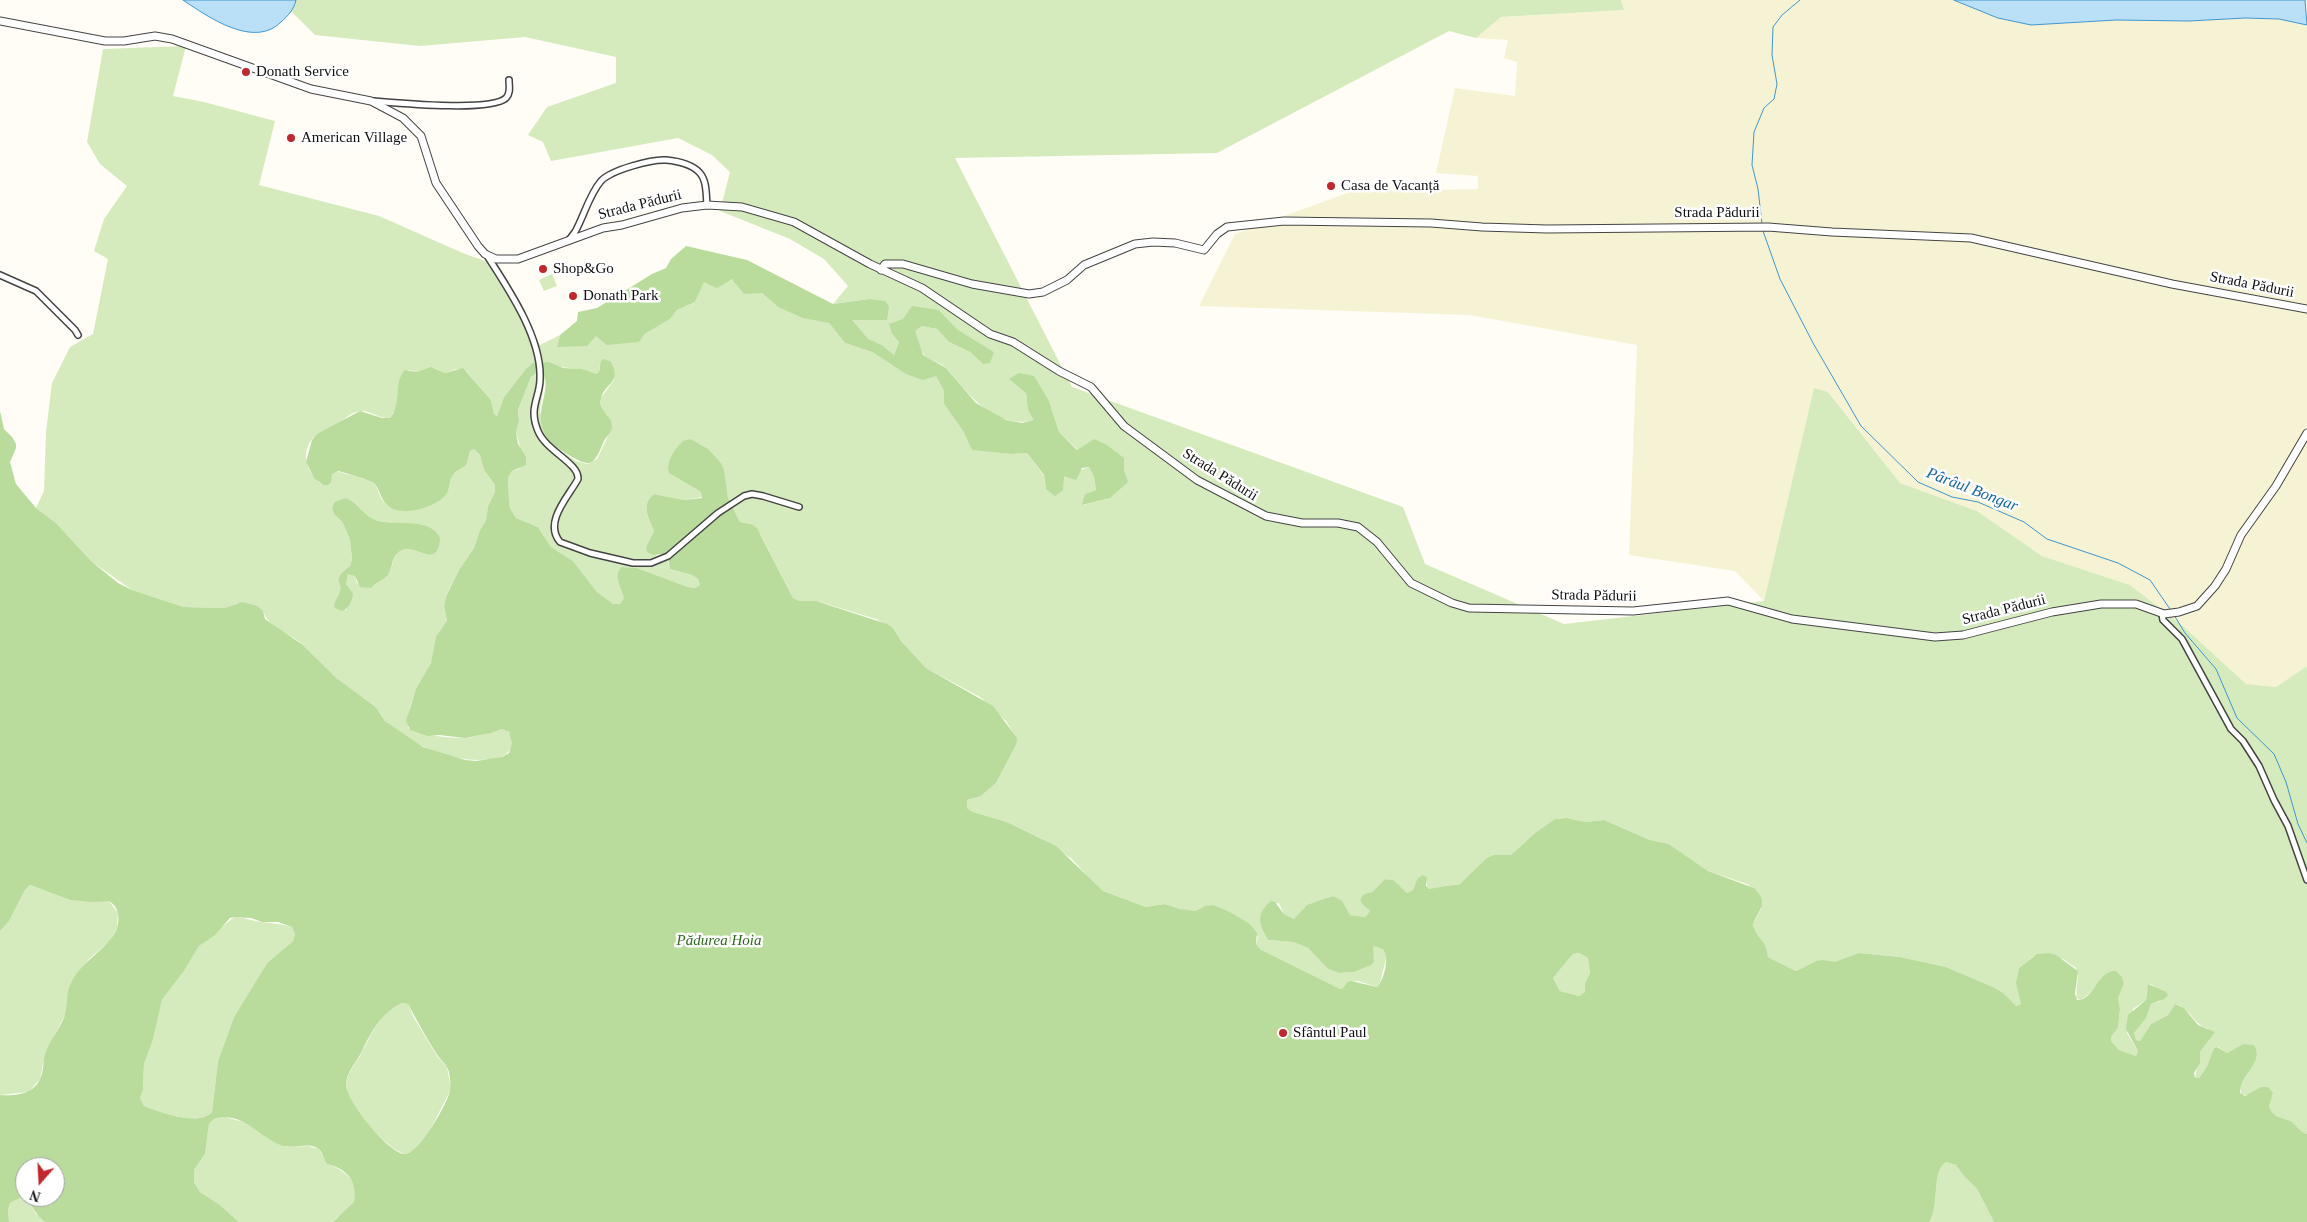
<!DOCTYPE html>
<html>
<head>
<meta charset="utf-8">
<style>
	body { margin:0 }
	#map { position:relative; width:2307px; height:1222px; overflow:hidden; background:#fffdf5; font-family:Georgia,serif }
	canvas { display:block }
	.north { position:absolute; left:15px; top:1157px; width:50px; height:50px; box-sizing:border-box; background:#fff; border:1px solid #a0a0a0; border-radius:50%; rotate:199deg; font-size:14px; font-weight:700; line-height:20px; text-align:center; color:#111 }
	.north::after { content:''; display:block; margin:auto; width:18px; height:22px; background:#c4262e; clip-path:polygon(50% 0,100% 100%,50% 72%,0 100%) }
</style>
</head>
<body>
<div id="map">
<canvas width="2307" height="1222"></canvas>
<div class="north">N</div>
</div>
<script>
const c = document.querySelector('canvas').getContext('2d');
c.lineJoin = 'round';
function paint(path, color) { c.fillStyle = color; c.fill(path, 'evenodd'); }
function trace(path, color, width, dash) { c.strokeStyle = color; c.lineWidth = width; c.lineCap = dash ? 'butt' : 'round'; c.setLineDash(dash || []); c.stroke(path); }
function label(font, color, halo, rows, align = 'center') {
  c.font = font + ' Georgia,serif'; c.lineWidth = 5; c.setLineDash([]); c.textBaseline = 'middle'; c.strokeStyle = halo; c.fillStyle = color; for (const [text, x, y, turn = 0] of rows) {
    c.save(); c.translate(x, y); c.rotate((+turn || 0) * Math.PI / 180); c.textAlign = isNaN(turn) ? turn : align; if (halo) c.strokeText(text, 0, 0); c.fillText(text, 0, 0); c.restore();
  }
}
const farmland = new Path2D(`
	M1621 0H1954L1998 18 2031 25 2116 20 2189 21 2245 18 2279 19 2307 25V666L2276 687 2246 684 2183 626 2130 585 2042 556 1977 511 1900 483 1828 392 1814 389 1764 601 1735 571 1629 555 1637 345 1469 315 1199 306 1235 234 1350 192 1478 189V176L1436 173 1455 88 1515 96 1517 62 1504 58 1508 40 1476 38 1501 17 1624 10Z`);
const green = new Path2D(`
	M296 0H1621L1624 10 1501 17 1476 38 1449 31 1217 153 955 158 1072 387 1403 507 1425 564 1564 624 1764 601 1814 388 1828 392 1900 483 1977 511 2042 556 2130 585 2183 626 2246 684 2276 687 2307 666V1134C2298 1131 2297 1125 2290 1122 2281 1117 2274 1118 2269 1107L2273 1093 2254 1091 2248 1095H2241L2240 1087 2255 1061 2243 1044 2227 1053 2218 1047 2214 1048 2207 1066 2199 1078H2195L2200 1052 2209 1040V1029C2193 1025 2191 1008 2175 1004L2168 1015 2151 1024 2140 1041 2136 1040 2134 1033 2147 1014 2151 1004 2161 1001C2158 994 2158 987 2150 984L2147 989 2146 1000 2133 1009 2127 1033 2138 1051 2136 1056 2119 1050 2111 1041V1037L2118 1028 2120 1009 2118 998 2124 984 2112 971C2098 978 2093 994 2080 1000L2076 998 2078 975 2076 968 2063 959 2034 956 2019 968C2014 988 2022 988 2021 1004L2016 1006 1993 987 1946 967 1900 957 1859 953 1835 963 1816 961 1796 971 1768 957 1763 942 1754 930V922L1761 909V898L1757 891 1747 884 1708 871 1669 844 1650 840 1604 820 1585 822 1567 818 1555 819 1536 832 1511 855 1499 856 1481 864 1463 883 1432 890 1427 888V882L1417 879 1413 890 1407 893 1389 879H1385L1372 892 1364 894 1360 899 1362 904 1370 911 1365 917 1350 915 1333 896 1304 908 1300 915 1294 919 1284 914 1279 903 1266 906C1259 921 1259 926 1268 940L1293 942 1308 948 1328 969 1339 973 1354 972 1368 966 1374 958 1372 951 1373 946C1391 945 1386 960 1383 971 1381 977 1382 981 1377 987L1358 981 1347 982 1343 988 1340 989 1274 959 1261 950 1256 944 1258 937 1243 922 1228 911 1205 906 1195 911 1183 910 1165 904 1146 907 1103 891 1096 886 1072 859 1042 839 1007 822 973 812 967 808V800L981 796 996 783 1016 745 1015 736 1006 721 980 697 926 668 901 641 893 628 876 619 820 602 800 601 793 598 761 535 751 524 740 522 728 498 721 463 705 447 691 439C679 444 671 453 668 466L676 477 701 492 702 497 684 500 654 494C640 505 649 518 654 531L646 547 657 556 663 554 666 556 670 569 692 575 698 579 700 585 695 588 688 587 637 568 622 567 624 598 620 604H612L597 592 573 561 551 547 538 527 516 518 510 508 509 500 508 478 512 471 519 469 520 447 516 432 519 421 518 410 531 377 536 373 543 374 545 378 540 410 544 431 560 450 576 461 587 464 597 459 609 434 608 416 602 410 600 399 614 380V369L600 365 599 372 596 374 579 369 559 367 525 370 504 397 497 416 494 414 491 400 466 371 456 369 445 373 434 368 417 372 409 370 401 375 396 408 390 418C379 419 370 410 360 411 351 412 343 420 337 425 329 430 321 431 313 438 299 453 308 476 323 485L334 471C338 471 372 481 374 483 379 490 379 498 386 504 400 517 434 509 445 494 449 489 449 482 452 476 457 468 465 460 470 451L474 449 480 455 484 470 495 485V492L488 506 486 520 480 530 474 548 459 570 446 595 444 606 447 621C444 627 438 631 436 637 433 647 434 658 429 667 418 689 407 702 408 728 416 735 461 740 472 737 482 735 492 732 502 729 519 733 513 755 498 758 460 766 415 748 386 722 382 717 380 711 375 706 363 697 350 689 338 680 325 669 315 656 303 645 291 633 268 628 263 611L238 603 224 608 184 607 132 590 91 561 56 523 36 508 44 491 46 432 52 383 70 347 93 334 108 259 94 251 104 219 127 186 100 164 87 142 103 49 186 46 173 96 204 102 275 121 259 185 379 216 465 254 494 264 540 345 560 335 557 347 596 336 639 342 645 334 670 319 677 310 695 302 704 281 732 279 762 293 778 307 829 323 845 343 872 352 892 365 936 375 944 391V404L963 431 972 449 1011 454 1027 453 1044 476 1046 489 1064 476 1089 467 1094 477 1096 490 1085 494 1083 505 1110 498 1094 439 1078 450 1059 432 1049 401 1026 393 1028 410 1035 420C996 430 970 396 948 370 942 363 932 361 925 356 920 351 917 338 914 331L922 326 937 329 949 342 970 352 983 364 994 352 957 329 939 310 890 324 892 334 899 342 894 355 882 345 868 340 851 320H887L869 299 833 304 848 286 824 259 790 239 720 211 730 172 712 155 678 138 551 161 543 142 528 135 547 107 616 83V57L525 37 420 46 315 35 291 11ZM345 498C348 499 353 501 355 503 362 509 365 517 376 520 395 526 415 521 433 530L414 550C391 542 396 565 387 576 383 581 375 583 371 588L357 583 355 576 348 573 346 584 353 593 346 610 334 605C335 600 337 598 339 594 344 584 333 578 350 566L352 559 350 540 343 523 334 514 332 509 334 502Z
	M552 274 557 286 544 291 539 280Z
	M30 885 70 900 109 901 118 913 117 928 110 941 89 959 71 983 66 1013 45 1054 40 1079 29 1092 0 1095V931L9 921 25 890Z
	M234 917C245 917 251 921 261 922 272 923 281 924 292 927L295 934 293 941 267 963 234 1017 218 1061 212 1112C199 1127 160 1112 144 1106L140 1098 143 1090 144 1064 153 1040 162 1000 184 971 199 946Z
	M1579 953 1588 958 1590 973 1585 983V992L1579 996 1560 991 1553 978 1573 954Z
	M402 1003 408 1004 414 1018 437 1056 447 1067 451 1089 428 1134 413 1151 406 1154C389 1152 346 1104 346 1087 346 1074 354 1066 360 1056 371 1035 379 1013 402 1003Z
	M225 1117 247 1123 279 1144 286 1147 308 1146 319 1149 327 1164C344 1169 367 1187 351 1206 346 1212 338 1216 333 1222H239L237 1220 220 1205 200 1192 194 1182V1170L205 1154 209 1124 214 1119Z
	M1946 1162 1956 1165 1963 1175 1977 1189 1994 1222H1929C1940 1207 1931 1171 1946 1162Z
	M20 1198 28 1201 36 1214 45 1222H9L8 1210 10 1203Z`);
const forest = new Path2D(`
	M686 246 747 260 833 304 869 299 885 301 889 306 887 320H852L868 339 882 345 894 355 899 342 892 334 889 324 903 319 912 306 939 310 957 329 994 352 990 363 983 364 970 352 949 342 937 329 922 326 915 331 923 355 946 368 976 403 1006 420 1022 423 1034 420 1028 410 1026 393 1009 379 1019 373 1034 376 1049 401 1059 432 1077 450 1094 439 1107 445 1124 458V470L1128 482 1110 498 1082 505 1085 494 1096 490 1094 477 1089 467 1082 468 1076 480 1064 476 1063 490 1055 496 1046 489 1044 475 1027 453 1011 454 972 450 963 431 944 404V391L936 376 923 380 906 374 872 352 845 343 829 323 803 318 778 307 762 293 744 294 732 279 717 288 704 282 695 302 677 310 670 319 645 334 639 342 607 345 596 336 587 346 557 347 560 335 577 321 578 312 597 308 652 274 666 268 671 259Z
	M604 359 611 362C622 383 605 383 601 398 597 411 614 416 612 428 611 433 606 437 604 441 593 467 591 468 567 454 556 447 548 442 543 430 536 411 548 396 545 378L543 374 536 373 531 377 518 410 519 421 516 432 518 444 526 457V465L512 471 508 478 509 500 510 508 516 518 538 527 551 547 573 561 597 592 613 604H620L624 598C622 588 612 575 622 567L637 568 688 587 695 588 700 585 698 579 692 575 670 569 668 559 663 554 653 555 647 552 646 547 654 531C649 518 640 505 654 494L684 500 702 498 701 492 669 473C665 461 676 448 683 441L691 439 698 443 708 449 721 463 724 470 728 498 740 522 751 524 757 528 793 598 800 601H816L887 624 893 628 901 641 926 668 993 706 1017 738 1016 745 996 783 981 796 967 800V808L973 812 1007 822 1056 846 1103 891 1146 907 1165 904 1180 909 1195 911 1205 906 1213 905 1228 911 1250 924 1257 933 1256 944 1261 950 1340 989 1343 988 1347 982 1351 981 1377 987C1384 980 1390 957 1383 949L1373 946 1374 962 1371 965 1354 972 1339 973 1328 969 1308 948 1293 942 1268 940C1259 925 1255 914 1271 901L1275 902 1284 914 1294 919 1307 905 1333 896 1342 901 1350 915 1365 917 1370 911 1362 904 1360 899 1364 894 1372 892 1385 879 1393 880 1407 893 1413 890 1417 879 1423 875 1427 878 1426 886 1429 889 1460 884 1487 858 1494 855H1511L1536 832 1555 819 1567 818 1585 822 1604 820 1650 840 1669 844 1708 871 1754 888C1774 906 1750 916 1754 928 1755 933 1760 937 1763 942 1766 946 1767 952 1768 957L1796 971 1816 961 1823 960 1835 962 1859 953 1900 957 1946 967 1993 987 2003 993 2016 1006 2021 1004 2016 983 2019 968 2037 954 2049 953 2056 955 2078 971 2075 994 2077 1000C2094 1001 2097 970 2116 971L2122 977 2124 984 2118 998 2120 1009 2118 1028 2111 1037V1041L2119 1050 2136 1056 2138 1051 2126 1029 2128 1015 2146 1000 2148 984 2166 992 2168 995 2164 999 2151 1004 2146 1018 2134 1033 2136 1040 2140 1041 2151 1024 2168 1015 2175 1004 2184 1008 2198 1025 2215 1032 2200 1052V1063L2194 1073 2195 1078H2199L2207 1066 2214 1048 2217 1047 2227 1053 2243 1044 2254 1045C2265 1062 2239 1076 2240 1093L2245 1096 2261 1087H2268L2273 1093 2269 1107C2274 1118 2281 1117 2290 1121 2297 1125 2298 1131 2307 1134V1222H1994L1977 1189 1963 1175 1956 1165 1946 1162C1931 1171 1940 1207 1929 1222H333L354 1202C358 1181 347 1169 327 1164 323 1159 323 1151 317 1148 307 1142 295 1149 283 1146 259 1138 243 1110 214 1119L209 1124 205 1154 194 1170V1182L200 1192 220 1205 239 1222H45L39 1217 28 1201 20 1198 10 1203 8 1210 9 1222H0V1095C19 1096 37 1094 42 1073 44 1066 43 1060 45 1054 49 1042 58 1031 63 1020 69 1008 65 994 71 983 82 960 110 948 117 928 120 918 119 907 109 901L93 902 70 900 30 885 25 890 9 921 0 931V411L4 429 12 437 16 444V448L10 462 16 484 36 508 56 523 91 561 118 583 132 590 184 607 224 608 242 602 257 606 263 611 265 619 303 645 336 678 376 707 385 721 423 747 465 760 476 761 502 757 509 753 512 743 509 732 502 729 491 733 465 738 439 735 428 736 410 730 406 721 416 689 431 663 436 636 447 621 444 606 446 596 459 570 474 548 480 530 486 520 488 506 495 492V485L484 470 480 455 474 449 470 451C468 456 468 462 465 466 461 469 456 470 453 475 449 480 450 487 447 493 438 507 405 516 391 508 380 501 381 491 374 483 372 481 343 472 338 471L332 474 331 482 328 485H323L314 478 306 462 312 440 317 434 360 411 382 418H390C402 405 393 381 405 370L417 372 431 367 445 373 463 368 491 400 494 414 497 416 504 397 525 370 533 363 549 362 563 368 582 369 596 374 599 372 601 361ZM234 917 251 918 262 922H278L292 927 295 934 293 941 267 963 234 1017 218 1061 212 1112C199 1127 160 1112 144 1106L140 1098 143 1090 144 1064 153 1040 162 1000 184 971 199 946 215 935 230 918ZM1579 953 1588 958 1590 973 1585 983V992L1579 996 1560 991 1553 978 1573 954ZM402 1003 408 1004C417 1021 426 1037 436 1053 440 1060 447 1064 449 1072 450 1078 451 1085 450 1091 447 1104 419 1154 405 1154 389 1154 346 1101 346 1085 346 1072 357 1062 362 1051 371 1032 382 1012 402 1003ZM25 1167H55V1197H25Z
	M345 498C359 501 362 517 379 521 398 526 430 517 440 538 438 571 415 543 402 550 392 554 393 565 389 573 386 580 376 582 371 588L360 587 355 576 348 574 346 584 353 593C353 599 349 609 342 611L335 608 334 605C335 600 337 598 339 594 345 580 329 582 350 566L352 559 350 540 343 523 334 514 332 509 334 502Z`);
const water = new Path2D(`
	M183 0H296C294 9 288 16 281 22 254 49 208 17 183 0Z
	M1954 0H2305L2307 25 2279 19 2245 18 2189 21 2116 20 2031 25 1998 18Z`);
const stream = new Path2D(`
	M1762 224 1758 189 1752 165 1754 132 1764 108 1774 99 1777 84 1772 55 1773 27 1782 15 1800 0
	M1763 231 1780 279 1813 343 1861 426 1918 482 1952 497 1978 502 2024 522 2047 539 2118 563 2150 580 2170 609
	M2174 615 2185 633 2216 669 2237 718 2274 754 2286 782 2298 824 2307 843`);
const minor = new Path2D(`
	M374 101C398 103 491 112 506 98 511 93 509 86 509 80
	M569 240 575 232C584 216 589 195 601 181 611 170 652 159 666 160 677 161 691 164 699 172 707 180 706 194 707 205
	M486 254C508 288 542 338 540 379 540 398 528 407 538 431 546 451 579 463 578 479 569 496 543 522 560 542L590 553 633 563H651L668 556 718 513 744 496 752 494 763 496 799 507
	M0 275 36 291 75 330 78 335
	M2162 614 2163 620 2182 639 2231 729 2243 741 2259 766 2274 800 2288 826 2307 880`);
const tertiary = new Path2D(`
	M0 21 105 41H124L155 36 172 39 311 89 371 101 403 118 421 136 436 183 478 246 485 254 496 259H518L603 228 622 225 682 208 707 205 742 207 794 222 870 264 922 288 990 334 1013 342 1059 371 1091 387 1124 426 1197 480 1266 516 1302 523H1338L1358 527 1377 542 1411 583 1452 603 1469 608 1633 611 1728 601 1792 619 1935 637 1963 635 2052 612 2101 604H2136L2164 614 2179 612 2197 606 2215 586 2226 569 2241 535 2276 486 2307 433
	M881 270 885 264H903L972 284 1029 294 1043 292 1067 280 1084 265 1135 244 1153 242 1175 243 1204 250 1217 234 1227 227 1284 221 1431 223 1482 227 1547 229 1768 227 1832 232 1971 238 2172 284 2307 309`);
const markers = [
	[246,72,5,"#c4262e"],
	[291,138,5,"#c4262e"],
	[1331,186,5,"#c4262e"],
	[543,269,5,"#c4262e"],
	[573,296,5,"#c4262e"],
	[1283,1033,5,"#c4262e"]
];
const poiNames = [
	["Donath Service",256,72],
	["American Village",301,138],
	["Casa de Vacanță",1341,186],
	["Shop&Go",553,269],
	["Donath Park",583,296],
	["Sfântul Paul",1293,1033]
];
const streetNames = [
	["Strada Pădurii",640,205,-14],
	["Strada Pădurii",1717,213],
	["Strada Pădurii",2252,285,11],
	["Strada Pădurii",1220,475,32],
	["Strada Pădurii",1594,596,1],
	["Strada Pădurii",2004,610,-14]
];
const parkNames = [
	["Pădurea Hoia",719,941]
];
const waterNames = [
	["Pârâul Bongar",1972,490,21]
];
paint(farmland, '#f6f3d4');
paint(green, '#d5ebbd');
paint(forest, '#b9dc9c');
paint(water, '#b9e0f7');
trace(water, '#3f96cf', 1);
trace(stream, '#3f96cf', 1);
trace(minor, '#444', 8);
trace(tertiary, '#444', 9);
trace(minor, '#fff', 5);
trace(tertiary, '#fff', 7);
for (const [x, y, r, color] of markers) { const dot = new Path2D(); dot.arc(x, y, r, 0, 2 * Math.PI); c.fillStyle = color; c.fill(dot); trace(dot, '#fff', 2); }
label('15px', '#111', '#fff', poiNames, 'left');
label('15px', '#111', '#fff', streetNames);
label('italic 15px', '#2f6b1f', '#fff', parkNames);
label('italic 16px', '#1768a6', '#fff', waterNames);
</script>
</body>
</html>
